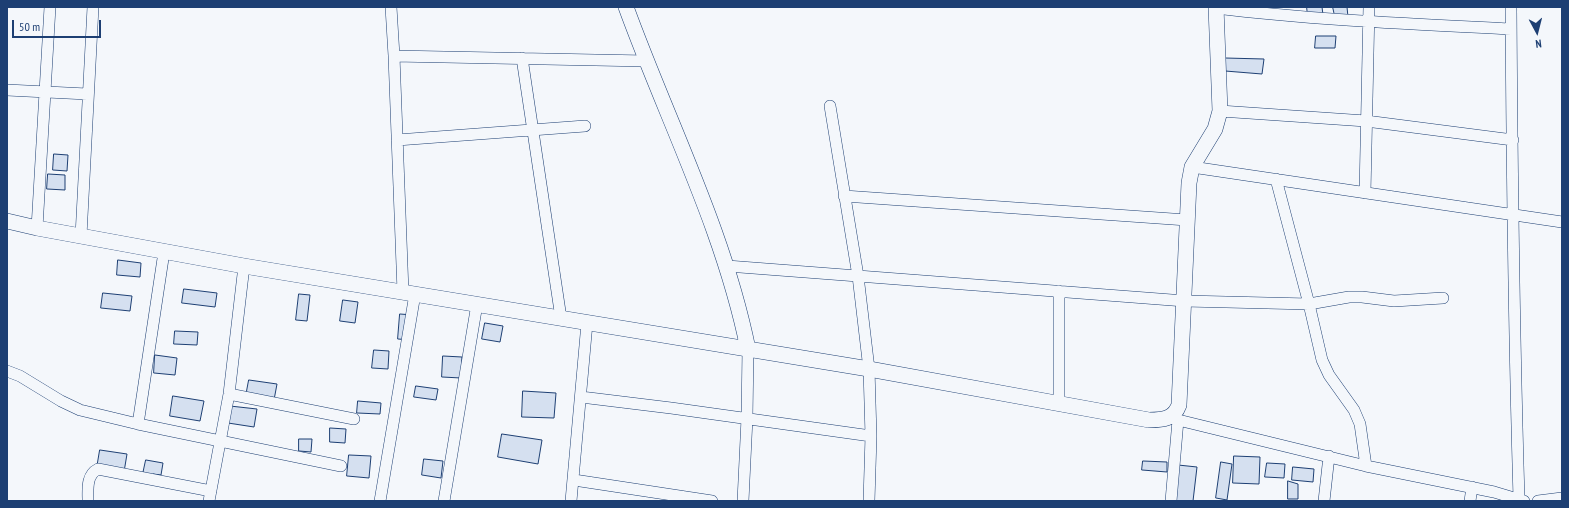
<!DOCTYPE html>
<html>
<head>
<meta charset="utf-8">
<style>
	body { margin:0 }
	#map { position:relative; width:1569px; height:508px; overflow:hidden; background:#f4f7fb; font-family:"PT Sans Narrow",sans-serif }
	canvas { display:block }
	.frame { position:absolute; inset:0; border:8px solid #1d3f73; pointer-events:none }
	.north { position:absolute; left:1517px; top:12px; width:40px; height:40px; -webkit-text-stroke:3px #f4f7fb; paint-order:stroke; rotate:173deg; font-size:11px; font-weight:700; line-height:16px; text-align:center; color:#1d3f73 }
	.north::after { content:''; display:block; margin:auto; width:14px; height:18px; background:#1d3f73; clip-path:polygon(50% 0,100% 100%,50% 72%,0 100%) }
	.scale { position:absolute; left:12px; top:20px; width:89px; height:18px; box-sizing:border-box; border:2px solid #1d3f73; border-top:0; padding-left:5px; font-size:12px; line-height:14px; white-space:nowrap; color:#1d3f73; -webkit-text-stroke:3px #f4f7fb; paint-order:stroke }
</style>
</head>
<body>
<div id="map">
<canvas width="1569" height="508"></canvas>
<div class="frame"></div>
<div class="north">N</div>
<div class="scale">50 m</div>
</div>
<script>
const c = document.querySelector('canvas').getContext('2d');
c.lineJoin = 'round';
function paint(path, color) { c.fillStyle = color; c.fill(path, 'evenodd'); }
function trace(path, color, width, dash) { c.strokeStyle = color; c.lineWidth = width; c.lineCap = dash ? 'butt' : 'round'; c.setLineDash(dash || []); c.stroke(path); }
const building = new Path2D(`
	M1307 7H1322L1323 15 1308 16Z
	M1333 7H1347L1348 17 1335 16Z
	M1316 36H1336L1335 48H1315Z
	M1225 58 1264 59 1262 74 1225 71Z
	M54 154 68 155 67 171 53 170Z
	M48 174 65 175V190L47 189Z
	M118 260 141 263 140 277 117 275Z
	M184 289 217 293 215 307 182 303Z
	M103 293 132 296 130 311 101 308Z
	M299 294 310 295 307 321 296 320Z
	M343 300 358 302 355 323 340 321Z
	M400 314 413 315 410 340 398 339Z
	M485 323 503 326 500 342 482 339Z
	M175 331 198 332 197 345 174 344Z
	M374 350 389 351 388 369 372 368Z
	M155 355 177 358 175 375 154 373Z
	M443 356 462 357 461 378 442 377Z
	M249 380 277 384 274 400 246 396Z
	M416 386 438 389 436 400 414 397Z
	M523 391 556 393 554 418 522 417Z
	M173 396 204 401 200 421 170 416Z
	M358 401 381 403 380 414 357 413Z
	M230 406 257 409 254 427 228 423Z
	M330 428 346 429 345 443 330 442Z
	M502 434 542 440 538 464 498 457Z
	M299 439H312L311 452 299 451Z
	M100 450 127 454 124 472 97 468Z
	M349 455 371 456 369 478 347 476Z
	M1234 456 1260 457 1259 484 1233 483Z
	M424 459 443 461 441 478 422 475Z
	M146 460 163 463 161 475 153 474 152 476 143 474Z
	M1143 461 1167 462V472L1142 470Z
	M1221 462 1232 464 1227 500 1216 498Z
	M1267 463 1285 464 1284 478 1265 477Z
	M1178 465 1197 467 1193 501H1175Z
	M1293 467 1314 469 1313 482 1292 480Z
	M1288 481 1298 484V499H1288Z`);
const street = new Path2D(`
	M391 7 394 56 403 292
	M1511 7C1512 171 1514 335 1519 498
	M1216 8C1314 20 1413 24 1511 29
	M394 56 646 61
	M522 58 561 318
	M7 90 87 94
	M830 106 858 276 869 369 871 436 869 501
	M1220 111 1366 121 1513 140
	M397 140 585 126
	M1192 167 1562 222
	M1276 179 1309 304 1322 360 1329 375 1354 410 1360 424 1366 466
	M1365 193 1369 7
	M844 196 1187 220
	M37 228 50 7
	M81 236 93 7
	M727 266 1185 301 1309 304 1349 297H1362L1394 301 1443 298
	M1059 291V404
	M7 371 20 376 61 401 80 410 138 424 341 466
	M229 394 354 419
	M581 397 671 408 871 436
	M1170 418 1366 466 1494 492 1524 501
	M138 424 164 252
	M574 480 712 501
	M88 501C88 490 86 475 98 469L211 491
	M209 501 229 394 244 266
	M380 501 415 294
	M444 501 477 304
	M571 501 587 323
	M743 501 747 418 748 349
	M1171 501 1178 420
	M1324 501 1329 456
	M1470 501 1472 487
	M1538 501 1562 498`);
const secondary = new Path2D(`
	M626 7C667 120 724 230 748 349
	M7 221 37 228 244 266 869 369 1149 420C1163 420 1174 419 1179 405L1189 183 1192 167 1215 129 1220 111 1216 7`);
paint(building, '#d5e0f0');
trace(building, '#1d3f73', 1);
trace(street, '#1d3f73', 12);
trace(secondary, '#1d3f73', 16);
trace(street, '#f4f7fb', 11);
trace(secondary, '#f4f7fb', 15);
</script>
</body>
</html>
